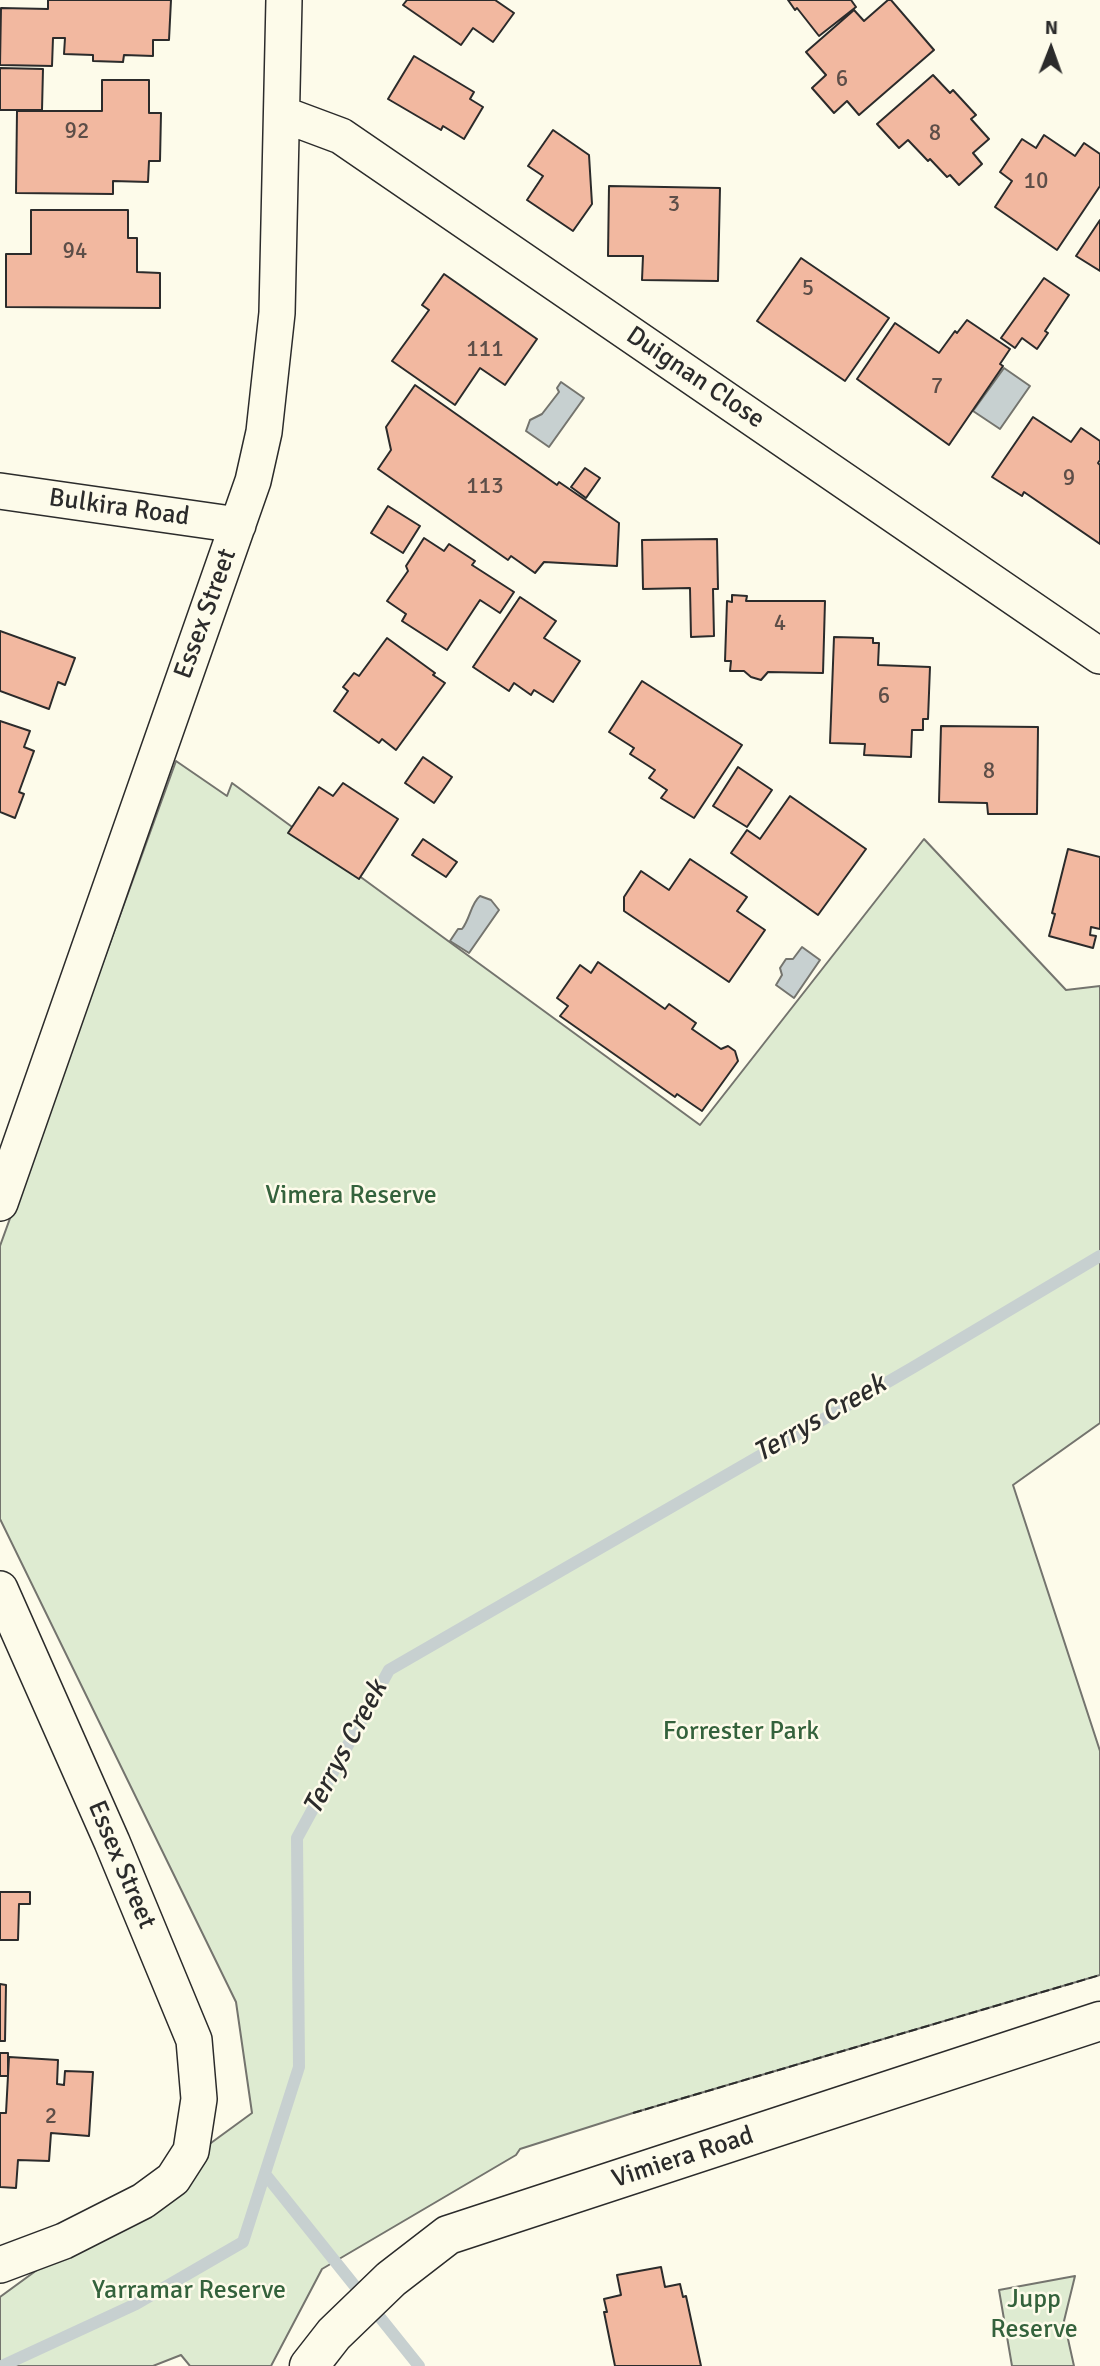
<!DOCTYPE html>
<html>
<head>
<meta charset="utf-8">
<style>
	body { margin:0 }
	#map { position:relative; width:1100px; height:2366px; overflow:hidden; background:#fdfbea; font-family:Signika,sans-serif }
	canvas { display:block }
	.north { position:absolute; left:1016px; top:14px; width:70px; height:70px; -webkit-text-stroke:5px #fdfbea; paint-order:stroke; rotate:1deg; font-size:19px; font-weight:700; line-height:28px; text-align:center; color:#2b2b2b }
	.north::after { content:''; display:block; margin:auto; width:24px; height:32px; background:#2b2b2b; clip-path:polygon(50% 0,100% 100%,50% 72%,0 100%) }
</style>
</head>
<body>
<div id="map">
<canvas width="1100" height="2366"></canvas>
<div class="north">N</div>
</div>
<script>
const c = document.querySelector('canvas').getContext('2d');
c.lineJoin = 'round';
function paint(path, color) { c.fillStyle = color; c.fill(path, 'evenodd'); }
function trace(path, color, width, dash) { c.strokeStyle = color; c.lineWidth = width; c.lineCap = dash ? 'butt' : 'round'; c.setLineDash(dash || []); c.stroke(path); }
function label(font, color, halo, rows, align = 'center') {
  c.font = font + ' Signika,sans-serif'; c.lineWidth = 5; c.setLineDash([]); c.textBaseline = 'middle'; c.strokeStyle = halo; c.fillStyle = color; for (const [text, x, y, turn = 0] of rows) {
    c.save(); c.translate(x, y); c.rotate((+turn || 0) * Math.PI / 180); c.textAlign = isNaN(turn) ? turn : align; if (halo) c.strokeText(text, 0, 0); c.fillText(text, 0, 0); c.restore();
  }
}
const green = new Path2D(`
	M176 761 227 796 232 783 700 1125 924 839 1066 990 1100 986V1423L1013 1485 1100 1751V1975L633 2113 520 2149 516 2155 322 2269 271 2366H190L181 2355 153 2366H0V2297L252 2113 236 2002 0 1519V1246Z
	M1075 2276 1064 2321 1074 2366H1012L999 2290Z`);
const water = new Path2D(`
	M1004 368 1030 386 1000 429 973 411Z
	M561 382 584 398 549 447 526 431 530 420 542 414 559 392 557 388Z
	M480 896 491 900 499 910 469 953 450 941 458 929H462C470 919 471 903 480 896Z
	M802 947 820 960 794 998 776 985 782 975 780 968 786 959H793Z`);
const stream = new Path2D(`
	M265 2174 419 2366
	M2 2366 136 2304 243 2242 299 2067 297 1838 389 1670 912 1368 1100 1256`);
const building = new Path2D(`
	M48 0H171L169 40H153V56L124 55 123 62 93 61V55L64 54 65 38H53L52 66 0 65 1 8 48 9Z
	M407 0H495L514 13 493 42 473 28 461 45 403 5Z
	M788 0H851L856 7 819 36 797 8 795 10Z
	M888 0H891L934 50 859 115 847 101 834 113 812 88 826 75 806 52 854 10 864 21Z
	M414 56 474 92 470 99 483 107 464 139 443 126 441 130 388 99Z
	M0 68 43 69 42 110H0Z
	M933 75 950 93 953 90 976 115 971 119 989 139 973 153 982 164 959 185 950 175 947 177 930 159 928 161 908 140 899 148 877 124Z
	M102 80H149V113H161L160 161H149L148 182 113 181V194L16 193 17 111H102Z
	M553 130 589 155 592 204 573 231 527 200 543 176 528 166Z
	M1044 135 1075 156 1084 143 1100 154V186L1057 250 995 207 1012 181 1000 172 1022 139 1036 148Z
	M609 186 720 188 718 281 642 280 643 256H608Z
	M31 210H128V238H137V272L160 273V308L6 307V254H31Z
	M1100 220V271L1076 256Z
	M801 258 889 318 845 381 757 321Z
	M444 274 537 339 505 385 480 368 455 405 392 361 429 310 422 305Z
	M1044 278 1069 295 1045 331 1048 333 1037 349 1022 338 1015 348 1001 338Z
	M967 320 1010 349 1000 364 1003 366 949 445 857 379 895 323 939 353 955 331 957 333Z
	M415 385 557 485 559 482 619 523 617 566 544 562 535 573 511 556 508 560 378 469 391 450 386 427Z
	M1033 417 1071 442 1081 428 1100 441V460L1098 463 1100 465V544L1024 492 1022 496 992 477Z
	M585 468 600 478 586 498 571 487Z
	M388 506 420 526 403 553 371 533Z
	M424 538 444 551 449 544 475 561 472 565 514 592 500 613 480 600 447 650 402 621 406 614 387 601 408 571 406 566Z
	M717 539 718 589H713L714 636 691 637 690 588 643 589 642 540Z
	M732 595 747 596 746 601H825L823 673 768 672 761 680 751 677 744 671H730L731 661H725L727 601 732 602Z
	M520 597 556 621 544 638 580 661 553 702 534 690 531 695 514 683 509 691 473 667Z
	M0 631 75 658 65 685 58 682 49 709 0 691Z
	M834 637 873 638V643H879L878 665 930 667 928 719H923V730H912L911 757 864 755 865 744 830 743Z
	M387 638 435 673 433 675 445 683 396 750 382 739 379 743 334 711 348 691 343 687 354 673 359 676Z
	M642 681 742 745 694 818 661 798 667 790 649 778 655 770 630 754 634 748 609 732Z
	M0 721 30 731 24 747 34 751 19 792 24 794 15 818 0 812Z
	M941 726 1038 727 1037 814H988L987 803 939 802Z
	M423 757 452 777 434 803 405 783Z
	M738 767 772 790 747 827 713 806Z
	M343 783 398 819 359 879 288 833 319 787 333 796Z
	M790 796 866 849 818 915 731 853 747 830 760 839Z
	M423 839 457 862 446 877 412 855Z
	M1068 849 1100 857V929L1091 927 1090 935 1096 936 1093 948 1049 936 1055 914 1052 913Z
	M690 859 747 897 737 911 765 930 729 982 624 911V897L641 871 669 890Z
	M598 962 665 1009 669 1004 696 1023 692 1029 721 1049 728 1046 735 1051 738 1061 702 1111 677 1094 675 1097 560 1016 568 1006 557 998 580 965 591 973Z
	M0 1892H30V1904H19L18 1940H0Z
	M0 1984 6 1985 5 2041H0Z
	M0 2053H8V2076H0Z
	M9 2057 58 2060 57 2084 64 2085 65 2071 93 2072 89 2136 51 2133 49 2161 18 2160 16 2188 0 2187V2113H6Z
	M661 2267 665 2287 680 2284 683 2297 686 2296 701 2366H615L604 2312H607L604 2299 621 2295 617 2275Z`);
const street = new Path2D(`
	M282 114 341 136 1100 656
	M0 491 238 525
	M0 1203 253 481 264 432 277 313 284 0
	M0 1589 112 1842 194 2040 199 2099 191 2151 173 2179 143 2201 64 2241 0 2265`);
const secondary = new Path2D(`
	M309 2366 334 2334 391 2279 448 2235 1100 2021`);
const fence = new Path2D(`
	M633 2113 1100 1975`);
const numberNames = [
	["6",842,80],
	["92",77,132],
	["8",935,134],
	["10",1036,182],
	["3",674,205],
	["94",75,252],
	["5",808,289],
	["111",485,350],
	["7",937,387],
	["9",1069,479],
	["113",485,487],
	["4",780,624],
	["6",884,697],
	["8",989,772],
	["2",51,2117]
];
const streetNames = [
	["Duignan Close",695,378,34],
	["Bulkira Road",119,508,8],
	["Essex Street",206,614,-70],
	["Essex Street",121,1865,67],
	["Vimiera Road",683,2158,-18]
];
const parkNames = [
	["Vimera Reserve",351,1196],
	["Forrester Park",741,1732],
	["Yarramar Reserve",189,2291],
	["Jupp",1034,2300],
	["Reserve",1034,2330]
];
const waterNames = [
	["Terrys Creek",820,1419,-30],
	["Terrys Creek",346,1748,-62]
];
paint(green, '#deebd1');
trace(green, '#74746e', 2);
paint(water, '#c7d0d0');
trace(water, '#74746e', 2);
trace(stream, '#c7d0d0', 12);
paint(building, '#f2b8a0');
trace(building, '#2b2b2b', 2);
trace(street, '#2b2b2b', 38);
trace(secondary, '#2b2b2b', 41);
trace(street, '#fdfbea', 35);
trace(secondary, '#fdfbea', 38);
trace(fence, '#2b2b2b', 2, [9, 3.5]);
label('23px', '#5d4e48', null, numberNames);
label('26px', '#2b2b2b', '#fdfbea', streetNames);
label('26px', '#34623c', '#fdfbea', parkNames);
label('italic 28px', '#2b2b2b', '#fdfbea', waterNames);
</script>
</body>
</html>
